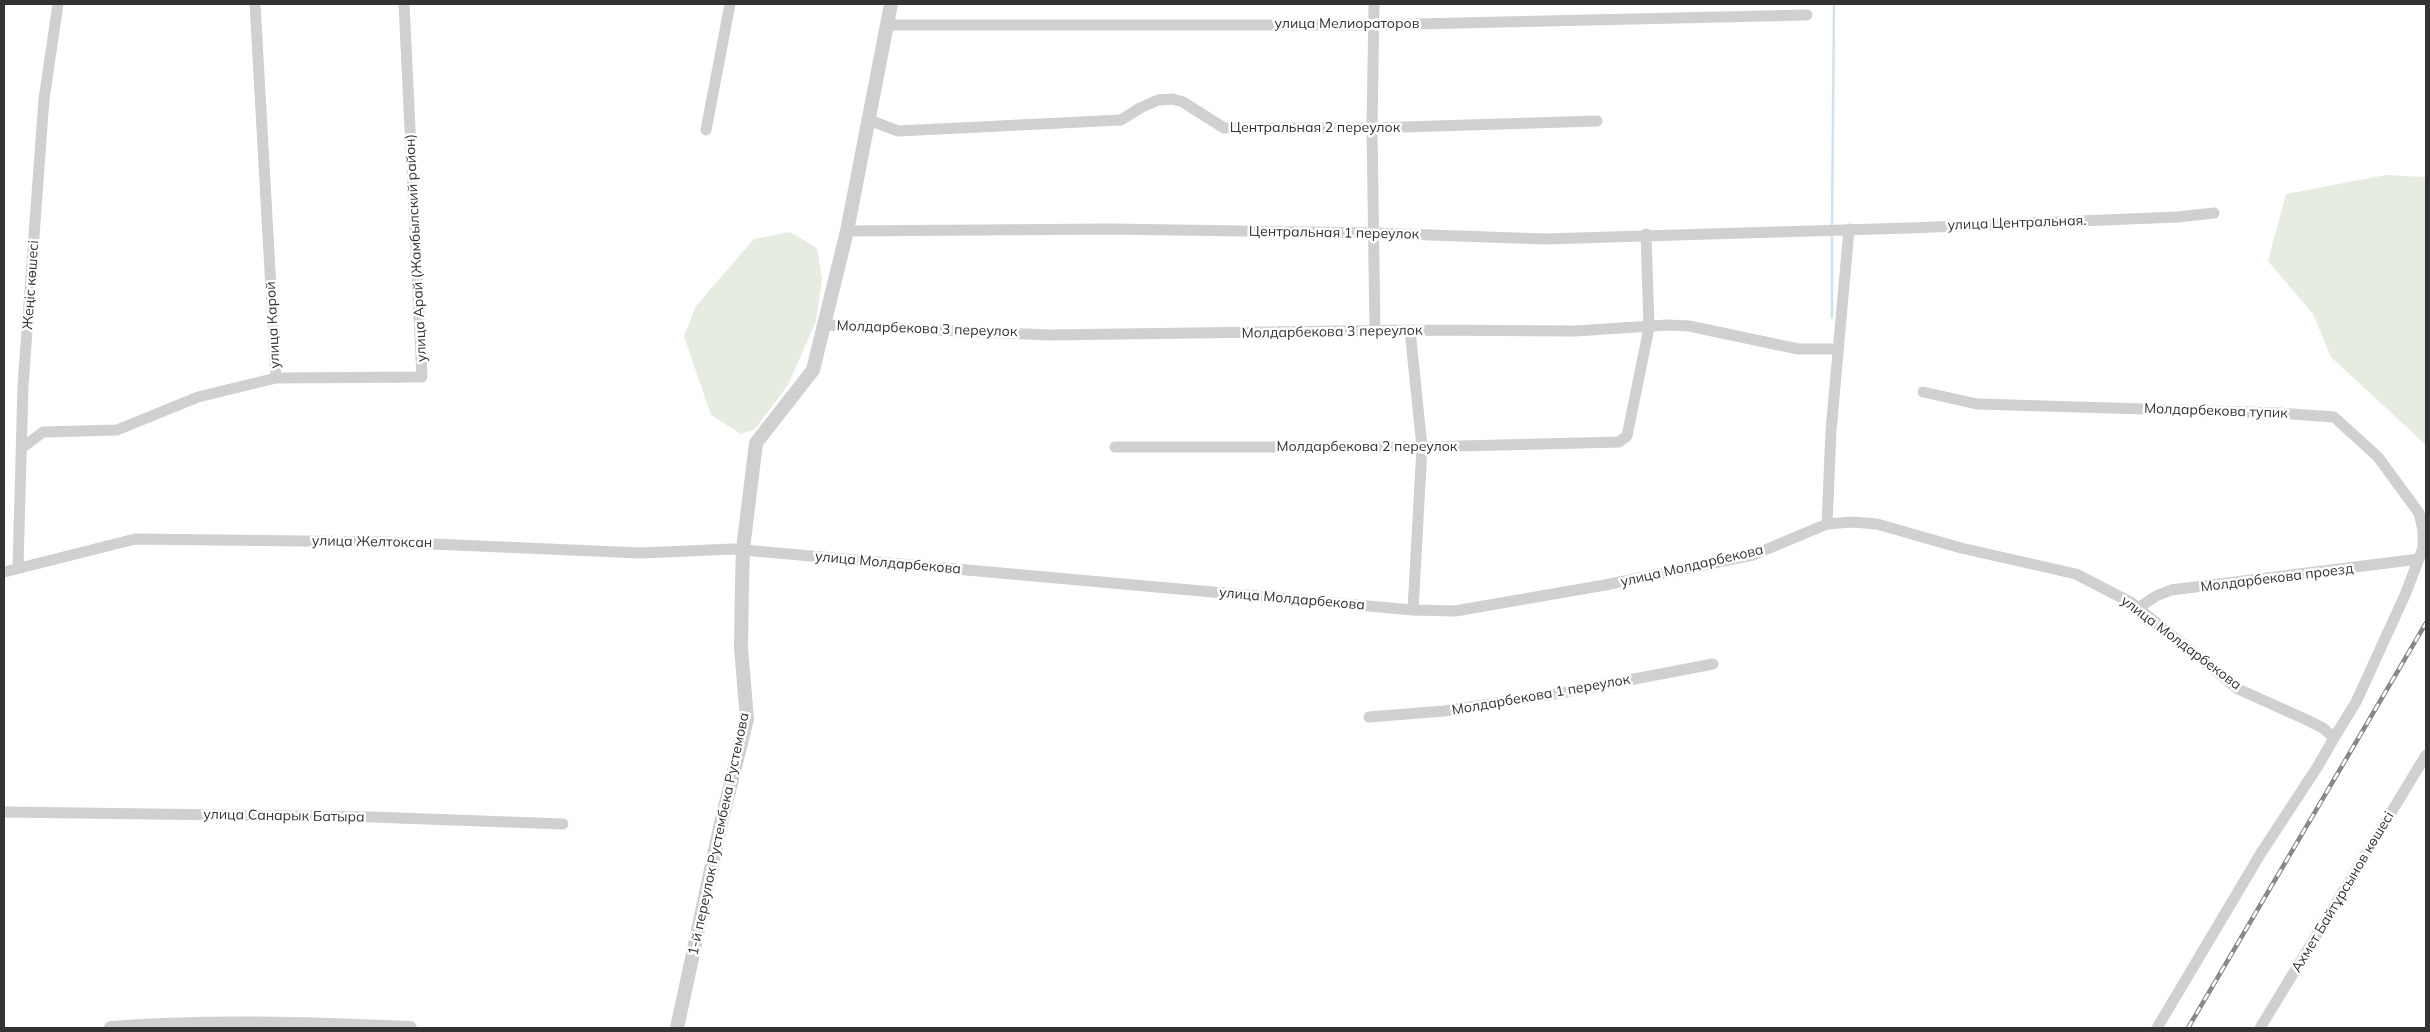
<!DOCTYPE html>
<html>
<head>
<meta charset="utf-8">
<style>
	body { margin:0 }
	#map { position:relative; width:2430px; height:1032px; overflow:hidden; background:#fff; font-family:Mulish,sans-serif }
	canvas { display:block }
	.frame { position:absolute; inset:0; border:5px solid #333; pointer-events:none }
</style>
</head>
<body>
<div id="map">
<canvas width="2430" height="1032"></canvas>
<div class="frame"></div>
</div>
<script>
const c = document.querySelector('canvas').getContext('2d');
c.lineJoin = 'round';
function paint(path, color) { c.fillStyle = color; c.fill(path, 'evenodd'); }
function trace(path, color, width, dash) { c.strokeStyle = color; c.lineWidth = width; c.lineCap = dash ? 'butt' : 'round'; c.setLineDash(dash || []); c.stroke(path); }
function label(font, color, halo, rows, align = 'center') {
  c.font = font + ' Mulish,sans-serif'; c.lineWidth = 5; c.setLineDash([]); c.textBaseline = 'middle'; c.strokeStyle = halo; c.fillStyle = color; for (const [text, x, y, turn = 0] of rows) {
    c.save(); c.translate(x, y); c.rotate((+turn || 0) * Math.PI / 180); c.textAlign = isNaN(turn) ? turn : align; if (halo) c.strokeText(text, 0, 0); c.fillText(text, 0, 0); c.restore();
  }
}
const green = new Path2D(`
	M2386 175 2426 177V445L2331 357 2313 314 2268 261 2286 194Z
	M790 232 817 248 822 279 816 321 788 385 755 429 741 434 711 415 684 336 696 306 754 239Z`);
const stream = new Path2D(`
	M1832 227 1834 4
	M1832 233V318`);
const minor = new Path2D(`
	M1374 4 1372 128 1375 332
	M887 25H1372L1807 15
	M869 120 898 131 1121 120 1140 108 1158 100 1173 99 1183 102 1224 128H1372L1597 121
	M706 130 730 4
	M847 231 1111 229 1374 233 1544 239 1910 228 2177 217 2214 213
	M823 325 1049 335 1410 330 1575 331 1667 325 1689 326 1798 349H1838
	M1410 330 1422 447 1413 610
	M276 378 422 377 404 4
	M1923 392 1977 404 2278 413 2334 417 2378 457 2419 513 2423 530V548L2405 595 2356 702 2334 738
	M1115 447H1422L1619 442 1627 436 1649 328 1646 234
	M22 448 43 432 117 430 198 397 276 378 255 4
	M1827 524 1831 431 1849 229
	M18 567 23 386 44 99 58 4
	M4 572 135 539 386 542 641 553 733 549 1413 610 1455 611 1605 585 1753 555 1827 524 1852 522 1877 524 1961 548 2076 574 2132 603 2238 689 2307 720 2323 728 2334 738 2318 766 2261 853 2157 1028
	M2138 608 2156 596 2171 590 2419 559
	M1369 717 1444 711 1561 693 1713 664
	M4 812 372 817 563 824
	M2260 1028 2426 755`);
const tertiary = new Path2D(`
	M111 1028C211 1020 310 1024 410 1028
	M677 1028 721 823 747 719 741 648 742 582 743 549 756 443 813 370 847 231 891 4`);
const rail = new Path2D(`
	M2188 1028 2426 623`);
const streetNames = [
	["улица Мелиораторов",1347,24],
	["Центральная 2 переулок",1315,128],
	["улица Центральная.",2017,223,-2],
	["Центральная 1 переулок",1334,233,1],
	["улица Арай (Жамбылский район)",416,248,-93],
	["Жеңіс көшесі",31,285,-86],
	["улица Карой",273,325,-93],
	["Молдарбекова 3 переулок",927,329,2],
	["Молдарбекова 3 переулок",1332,332,-1],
	["Молдарбекова тупик",2216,411,2],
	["Молдарбекова 2 переулок",1367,447],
	["улица Желтоксан",372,542,1],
	["улица Молдарбекова",888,563,5],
	["улица Молдарбекова",1692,566,-13],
	["Молдарбекова проезд",2277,578,-7],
	["улица Молдарбекова",1292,599,5],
	["улица Молдарбекова",2181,643,37],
	["Молдарбекова 1 переулок",1541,695,-10],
	["улица Санарык Батыра",284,816,1],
	["1-й переулок Рустембека Рустемова",719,834,-78],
	["Ахмет Байтұрсынов көшесі",2343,892,-59]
];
paint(green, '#e6ecdf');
trace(stream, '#cfe2ee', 2.5);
trace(minor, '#d0d0d0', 11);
trace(tertiary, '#d0d0d0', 14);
trace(rail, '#888', 4.5);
trace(rail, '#fff', 2.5, [8]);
label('14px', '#333', '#fff', streetNames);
</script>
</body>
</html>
